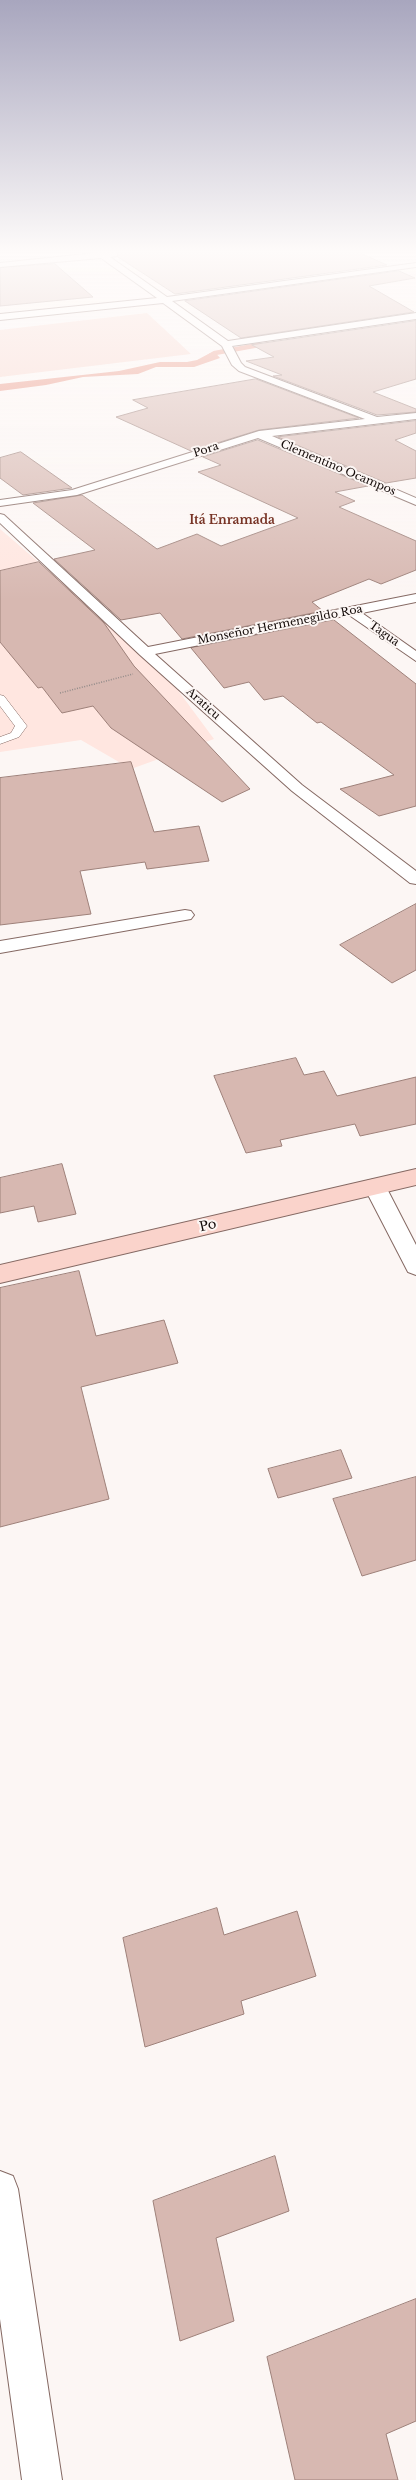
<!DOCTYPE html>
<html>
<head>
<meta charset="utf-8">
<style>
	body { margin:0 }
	canvas { display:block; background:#fcf6f4 }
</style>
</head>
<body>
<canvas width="416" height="2480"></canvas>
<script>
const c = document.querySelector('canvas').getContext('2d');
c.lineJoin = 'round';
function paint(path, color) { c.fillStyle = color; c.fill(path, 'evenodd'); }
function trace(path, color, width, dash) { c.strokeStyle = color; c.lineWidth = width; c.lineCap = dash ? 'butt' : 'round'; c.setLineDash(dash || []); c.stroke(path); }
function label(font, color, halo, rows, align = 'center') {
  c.font = font + ' "Libre Baskerville",serif'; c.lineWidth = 4; c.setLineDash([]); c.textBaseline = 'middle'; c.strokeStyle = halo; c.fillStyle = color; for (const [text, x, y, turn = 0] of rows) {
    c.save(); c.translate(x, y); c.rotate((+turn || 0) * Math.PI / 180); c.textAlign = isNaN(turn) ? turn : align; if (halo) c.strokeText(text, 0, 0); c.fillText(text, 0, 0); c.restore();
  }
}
const built = new Path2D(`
	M0 529 160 666 214 739 131 769 81 740 0 752Z`);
const green = new Path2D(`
	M147 313 191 354 0 377V330Z`);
const water = new Path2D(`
	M214 351 220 358 194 367H156L138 374 83 377 46 385 0 391V384L119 371 160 362H187L197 360Z`);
const stream = new Path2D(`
	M203 360 215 353 259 345`);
const building = new Path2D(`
	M118 253H360L387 265 175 294 118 257Z
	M55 264 93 297 0 306V268Z
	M399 271 415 278 369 286 414 312 241 338 185 301Z
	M416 321V379L373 392 416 409V412L377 415 273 376 282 375 246 361 274 357 252 345Z
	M256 379 359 418 259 430 191 451 116 417 148 408 133 400Z
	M416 421V433L395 440 416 451V478L386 483 278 437Z
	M258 440 368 486 335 492 355 501 339 507 416 541V570L381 584 369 579 312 602 323 611 182 639 160 613 121 620 54 559 95 550 33 503 82 495 157 549 197 534 221 546 298 518 198 472 221 465 203 457Z
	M21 452 72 488 23 495 0 478V458Z
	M39 562 104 623 134 666 250 789 222 802 111 728 93 706 62 713 42 687 38 688 0 642V571Z
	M334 620 416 684V806L379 816 340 789 394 775 321 722 317 723 283 696 264 700 249 682 224 688 191 648Z
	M131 762 154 832 199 826 209 861 147 869 145 862 80 871 91 914 0 925V778Z
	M416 904V970L392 983 340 945Z
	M296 1058 304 1075 324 1071 337 1096 416 1077V1124L360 1136 355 1124 280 1140 282 1146 246 1153 214 1076Z
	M62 1164 76 1214 38 1222 34 1206 0 1213V1178Z
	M79 1271 96 1336 164 1320 178 1363 81 1387 109 1499 0 1527V1288Z
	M341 1450 352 1478 278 1498 268 1469Z
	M416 1477V1560L362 1576 333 1499Z
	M217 1908 224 1935 297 1911 316 1976 241 2001 244 2014 145 2047 123 1938Z
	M275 2156 289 2211 216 2238 234 2321 180 2341 153 2201Z
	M416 2299V2421L386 2434 398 2480H295L267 2357Z`);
const path = new Path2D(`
	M60 693 133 674`);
const lane = new Path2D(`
	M0 695 4 696 27 726 19 737 0 744V737L11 733 15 726 0 706Z`);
const street = new Path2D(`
	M96 253H117V256L110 257 167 297 416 263V267L172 301 228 341 416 313V319L232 346 241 363 245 367 377 417 416 413V419L272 436 416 498V505L258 438 77 495 0 506V500L72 490 259 431 365 419 239 371 232 365 222 346 163 303 0 320V314L157 298 101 258 0 267V263Z
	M0 514 4 515 148 647 416 594V602L362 613 416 651V661L349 615 155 654 302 785 416 871V884L410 883 292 791 140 655 0 523Z
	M185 910 191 911 194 915 191 919 0 953V941Z
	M375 1179 383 1181 416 1245V1275L408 1272 364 1187 367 1181Z
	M0 2171 13 2176 18 2189 62 2480H22L0 2319Z`);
const secondary = new Path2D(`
	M416 1169V1185L0 1283V1265Z`);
const farStreetnames = [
	["Pora",206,450,-18],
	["Clementino Ocampos",338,468,23],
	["Monseñor Hermenegildo Roa",280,625,-11],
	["Tagua",384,634,35],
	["Araticu",203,704,42]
];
const farNeighbourhoodnames = [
	["Itá Enramada",232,521]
];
const streetNames = [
	["Po",208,1226,-13]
];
paint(built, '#ffe6e0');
paint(green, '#f8d4cb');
paint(water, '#e89280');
trace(stream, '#e89280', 4.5);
paint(building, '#d7b8b1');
trace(building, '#9e817a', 1);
trace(lane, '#856963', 1);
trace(street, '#856963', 2);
trace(secondary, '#856963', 2);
trace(path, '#938b89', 1.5, [1, 1.5]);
paint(lane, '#fff');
paint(street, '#fff');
paint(secondary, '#fad3cb');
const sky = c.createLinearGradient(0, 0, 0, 600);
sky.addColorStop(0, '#a8a6be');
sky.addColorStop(0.42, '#fefbfa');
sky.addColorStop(1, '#fefbfa00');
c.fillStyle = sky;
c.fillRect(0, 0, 416, 600);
label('11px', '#120907', '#fcf6f4', farStreetnames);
label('bold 12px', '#773325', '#fcf6f4', farNeighbourhoodnames);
label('13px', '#120907', '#fcf6f4', streetNames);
</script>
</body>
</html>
